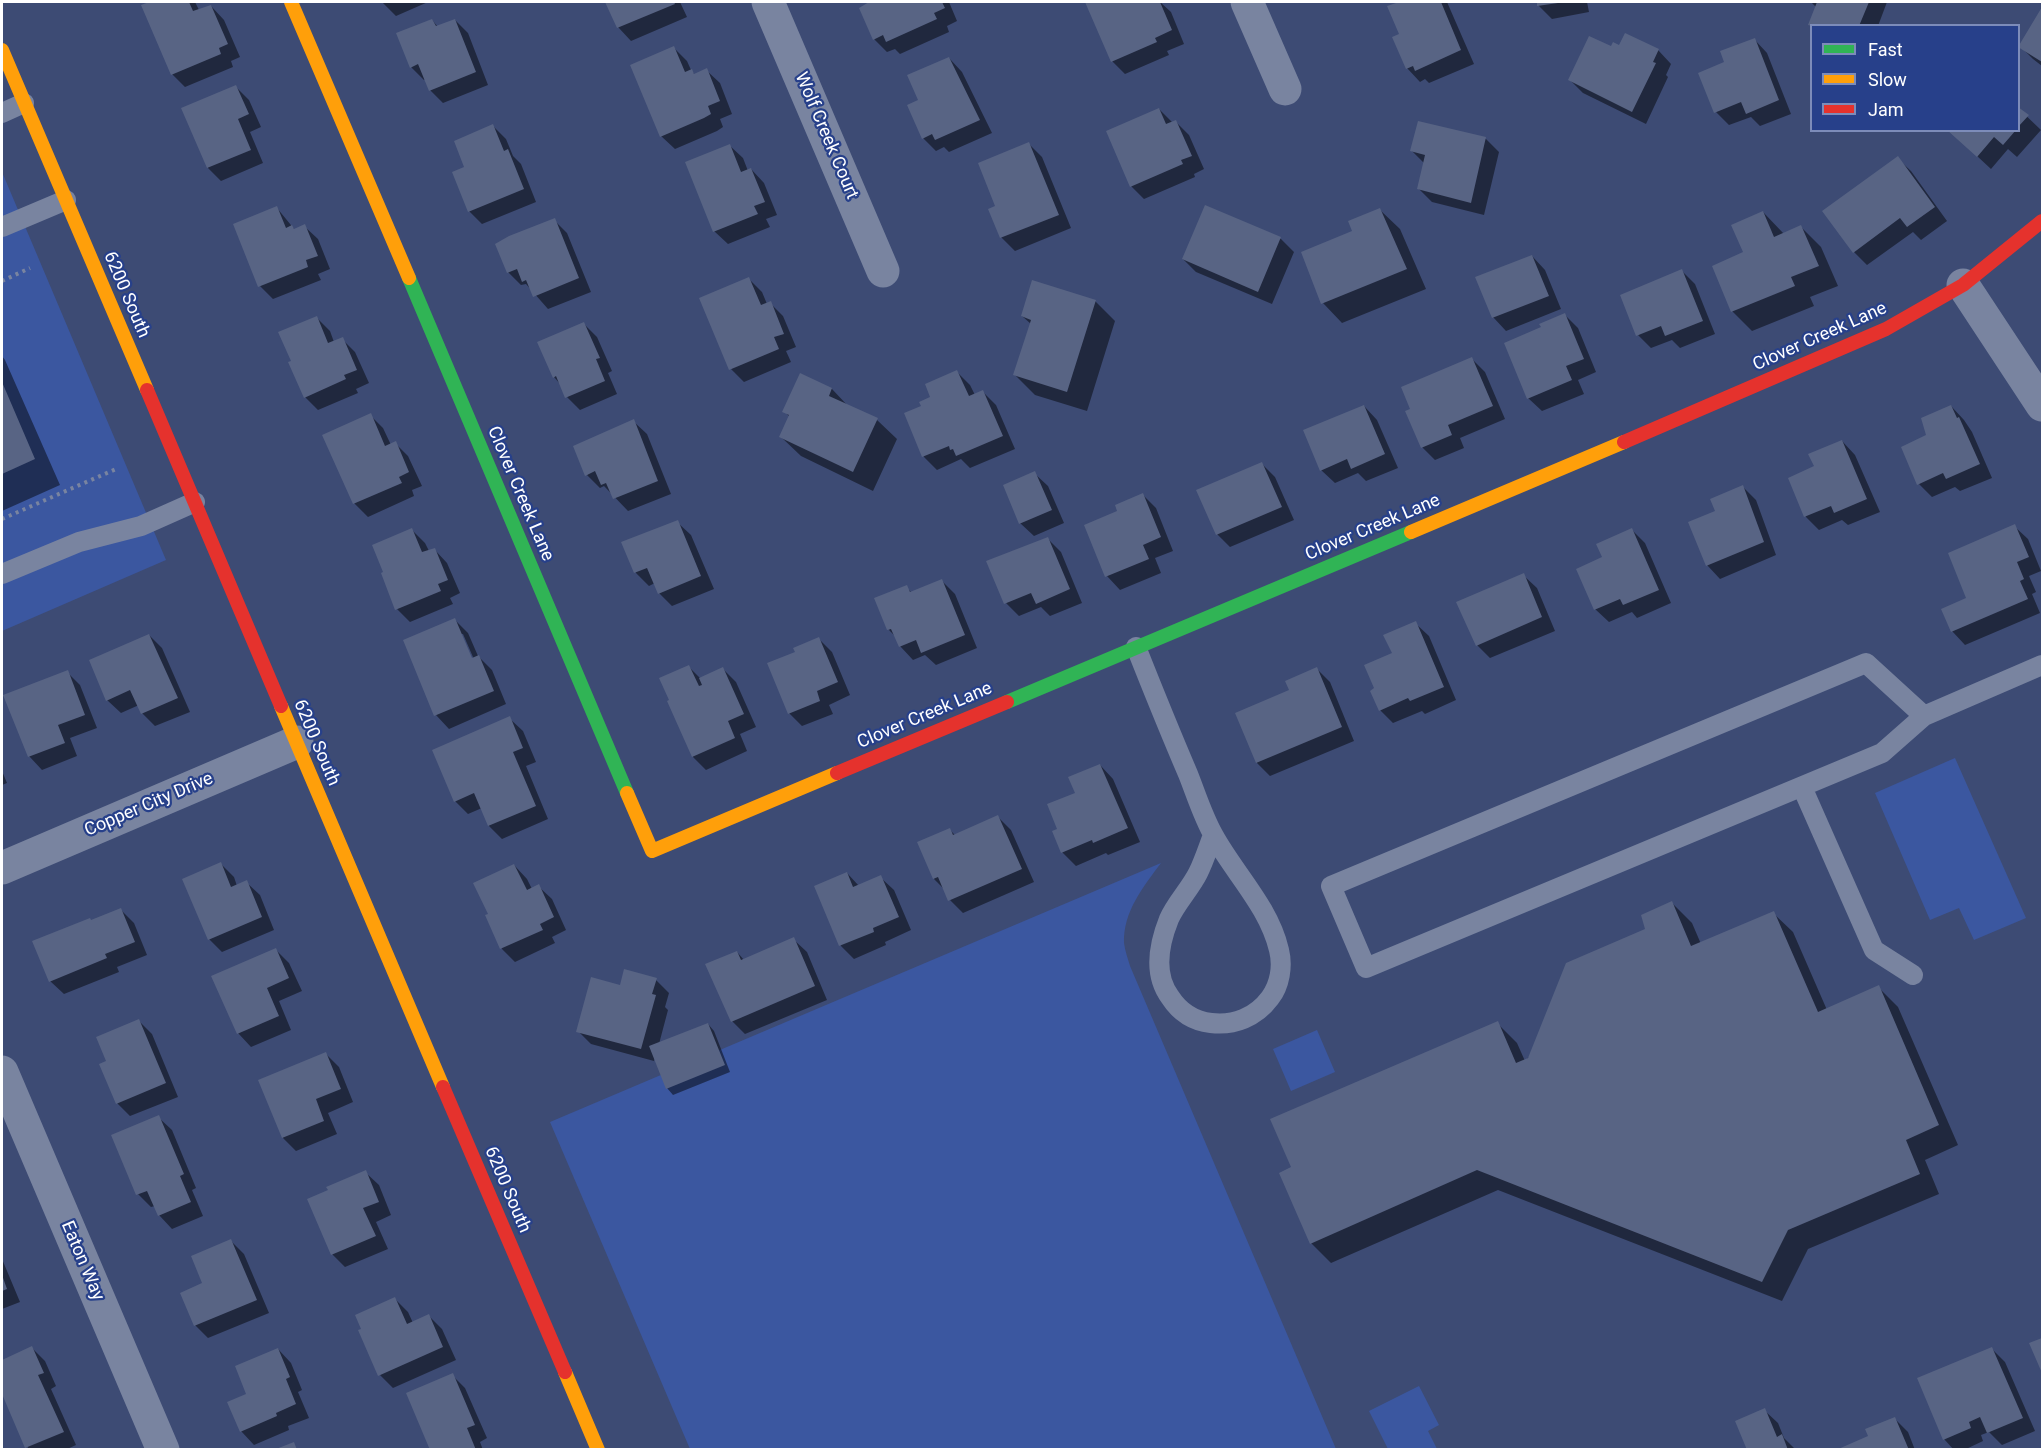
<!DOCTYPE html>
<html>
<head>
<meta charset="utf-8">
<style>
	body { margin:0 }
	#map { position:relative; width:2044px; height:1451px; overflow:hidden; background:#3d4b74; font-family:Roboto,sans-serif }
	canvas { display:block }
	.frame { position:absolute; inset:0; border:3px solid #fff; pointer-events:none }
	.legend { position:absolute; left:1810px; top:24px; width:210px; height:108px; box-sizing:border-box; background:#27408a; border:2px solid #7d8cb9; margin:0; padding:8px 10px; list-style:none; font-size:18px; color:#fff }
	.legend li { display:flex; align-items:center; gap:12px; height:30px }
	.legend b { width:30px; border:2px solid #7d8cb9 }
</style>
</head>
<body>
<div id="map">
<canvas width="2044" height="1451"></canvas>
<div class="frame"></div>
<ul class="legend">
<li><b style="height:8px;background:#30b455"></b>Fast</li>
<li><b style="height:8px;background:#ff9f0a"></b>Slow</li>
<li><b style="height:8px;background:#e5322d"></b>Jam</li>
</ul>
</div>
<script>
const c = document.querySelector('canvas').getContext('2d');
c.lineJoin = 'round';
function paint(path, color) { c.fillStyle = color; c.fill(path, 'evenodd'); }
function trace(path, color, width, dash) { c.strokeStyle = color; c.lineWidth = width; c.lineCap = dash ? 'butt' : 'round'; c.setLineDash(dash || []); c.stroke(path); }
function label(font, color, halo, rows, align = 'center') {
  c.font = font + ' Roboto,sans-serif'; c.lineWidth = 4.5; c.setLineDash([]); c.textBaseline = 'middle'; c.strokeStyle = halo; c.fillStyle = color; for (const [text, x, y, turn = 0] of rows) {
    c.save(); c.translate(x, y); c.rotate((+turn || 0) * Math.PI / 180); c.textAlign = isNaN(turn) ? turn : align; if (halo) c.strokeText(text, 0, 0); c.fillText(text, 0, 0); c.restore();
  }
}
const green = new Path2D(`
	M2 172 166 560 2 631Z
	M1955 758 2026 918 1974 940 1959 908 1930 920 1875 793Z
	M1161 863C1143 887 1123 912 1124 943 1125 951 1128 959 1130 966L1336 1449H690L550 1122Z
	M1317 1030 1335 1072 1291 1091 1273 1049Z
	M1419 1386 1439 1425 1428 1431 1437 1449H1388L1369 1411Z`);
const shadow = new Path2D(`
	M153 2H195L199 10 211 6 224 20 240 57 231 61 233 67 185 87 172 74 143 6Z
	M382 2H428L396 16Z
	M607 2H680L687 17 631 41 618 27Z
	M871 2H949L957 21 947 26 949 32 900 54 895 49 887 52 874 39Z
	M1086 2H1147L1149 3 1160 2 1171 12 1184 44 1167 51 1169 55 1125 74 1112 61Z
	M1403 2H1447L1474 64 1429 83 1425 79 1420 82 1407 68 1401 35 1389 7Z
	M1538 2H1587L1589 12 1552 19 1539 6Z
	M1811 2H1887L1878 26H1812L1809 24 1816 7Z
	M2042 10V66L2033 59 2020 46Z
	M432 20 438 27 455 20 468 33 488 85 443 103 430 90 426 79 424 80 411 67Z
	M1754 39 1767 53 1791 114 1760 126 1751 117 1729 125 1716 112 1726 63Z
	M1620 47 1658 50 1671 64 1666 75 1668 77 1646 124 1583 93 1570 80 1612 48Z
	M674 48 687 61 691 70 695 75 706 70 720 83 732 114 720 119 723 127 717 131 675 149 661 136Z
	M949 58 962 72 992 133 949 152 944 147 936 151 923 138 920 101Z
	M236 87 249 100 261 127 250 132 263 163 221 181 208 168 183 109Z
	M2018 108 2041 130 2017 157 2008 149 1991 169 1949 130H2018Z
	M1159 109 1173 123 1176 122 1189 135 1204 169 1194 174 1195 177 1144 199 1131 186Z
	M493 126 506 139 513 156 521 164 536 202 482 224 469 211 466 168Z
	M1486 139 1499 152 1484 215 1432 202 1419 189 1425 164 1412 151Z
	M1029 144 1042 157 1071 228 1015 251 1001 237 997 207Z
	M729 145 743 158 748 171 751 169 764 183 777 215 766 219 770 227 728 244 714 231Z
	M1897 158 1911 171 1947 221 1921 240 1913 232 1867 265 1854 252 1824 212Z
	M1205 207 1281 239 1294 252 1272 304 1196 272 1183 259Z
	M277 208 295 230 304 226 318 239 330 269 318 274 321 280 273 299 260 286Z
	M1380 210 1400 229 1426 289 1342 323 1323 303 1354 232Z
	M1763 212 1784 234 1801 227 1821 247 1838 286 1810 297 1814 306 1752 331 1732 311 1745 253Z
	M554 220 567 233 591 292 548 309 526 284 521 285 508 272Z
	M1532 256 1545 270 1561 309 1506 331 1493 317Z
	M1682 271 1695 284 1715 334 1680 348 1672 340 1651 348 1638 335Z
	M749 279 762 292 767 304 770 303 783 316 796 347 786 351 791 362 744 382 731 369Z
	M1095 301 1115 321 1087 411 1035 395 1015 375 1031 324 1022 316Z
	M1565 315 1578 328 1596 372 1578 380 1584 394 1542 411 1528 398 1543 328Z
	M316 317 330 331 334 342 342 339 355 352 369 383 356 389 358 393 318 410 305 397Z
	M584 324 597 337 612 371 608 373 617 394 580 410 567 397 561 385 554 377Z
	M2 356 5 360 60 485 2 511Z
	M1472 359 1485 372 1505 419 1460 438 1464 448 1435 460 1422 447 1412 410Z
	M957 372 970 385 975 395 983 392 996 405 1015 449 970 468 961 459 937 470 924 457 905 414 923 406Z
	M800 375 832 389 848 406 877 420 897 439 873 491 801 456 781 437 790 417 784 411Z
	M1364 406 1377 420 1398 468 1366 481 1358 473 1335 483 1321 470Z
	M1951 406 1964 420 1972 432 1992 478 1960 491 1955 487 1932 497 1919 484 1928 436Z
	M370 415 383 428 391 445 395 443 408 456 422 486 412 490 414 496 368 517 354 503Z
	M633 421 647 434 671 494 628 511 604 486 600 488 587 475Z
	M1842 441 1855 455 1880 512 1848 525 1842 520 1819 530 1806 517 1789 479 1816 467Z
	M1262 464 1275 477 1294 520 1230 547 1217 534Z
	M1034 473 1048 486 1064 523 1034 536 1020 523Z
	M1743 487 1756 500 1776 555 1720 579 1707 565 1717 512Z
	M1143 495 1156 508 1173 551 1155 558 1161 573 1120 590 1107 576 1086 525 1119 512Z
	M677 522 691 535 714 589 672 606 659 593 655 583 649 586 636 573 623 543Z
	M2014 526 2028 539 2041 571 2029 576 2036 592 2032 594 2040 613 1965 645 1952 631 1968 599Z
	M412 530 425 543 429 551 434 549 447 563 460 593 450 598 453 604 410 622 397 609Z
	M1632 530 1645 543 1671 603 1637 618 1632 612 1609 622 1595 609 1604 558Z
	M1048 539 1061 552 1082 603 1050 616 1041 607 1019 616 1006 603Z
	M1523 575 1537 588 1555 631 1490 658 1477 645Z
	M942 581 955 594 977 648 936 665 925 655 913 660 900 646 896 637 889 630 906 587 912 593Z
	M455 620 468 633 478 656 492 670 506 704 449 729 436 715 405 641ZM460 634H463L476 664 474 665Z
	M1415 623 1429 636 1456 700 1425 714 1422 711 1393 723 1380 710 1376 689 1394 654Z
	M149 635 162 648 190 712 155 726 142 713 139 705 121 713 107 700Z
	M819 639 832 652 850 695 829 705 833 714 802 726 789 713Z
	M689 667 701 679 723 669 736 682 756 727 740 734 747 751 706 770 693 757 669 702Z
	M1317 669 1330 682 1354 741 1270 776 1257 763 1237 714 1291 691Z
	M67 672 80 685 97 728 70 738 77 756 42 770 29 756Z
	M509 718 523 731 536 762 526 766 548 819 502 839 489 826 482 808 468 814 455 801Z
	M1100 765 1113 779 1140 842 1108 855 1106 853 1076 866 1062 852 1054 832 1059 830 1077 793Z
	M2 771 7 783 2 785Z
	M998 817 1011 830 1034 882 963 913 950 900 946 891 934 879 950 830 955 835Z
	M221 864 234 877 237 886 246 882 260 895 274 930 222 952 209 939Z
	M514 865 527 879 532 889 538 886 552 899 566 930 552 937 555 943 515 962 502 949 487 916 490 915Z
	M847 873 859 886 880 877 894 890 911 930 885 942 886 945 854 959 841 946 816 887Z
	M1672 903 1692 923 1701 944 1773 913 1793 932 1827 1010 1878 987 1898 1007 1958 1145 1925 1160 1939 1194 1808 1249 1782 1301 1498 1190 1331 1263 1311 1243 1293 1168 1497 1023 1517 1043 1525 1061Z
	M121 910 134 923 147 955 117 967 119 972 64 994 50 981Z
	M793 939 807 952 827 1000 745 1034 732 1021 737 952 744 960Z
	M276 950 289 963 302 991 279 1001 291 1030 251 1047 238 1033Z
	M656 980 669 993 665 1007 668 1010 659 1044 708 1024 714 1031 730 1072 673 1095 667 1088 655 1058 654 1061 591 1044 578 1031 621 987Z
	M139 1021 152 1034 178 1097 130 1116 117 1103 108 1062Z
	M326 1054 339 1067 353 1102 328 1113 337 1134 296 1151 283 1138 260 1081Z
	M158 1117 172 1130 196 1188 192 1190 203 1216 172 1229 159 1215 155 1206 151 1207 138 1194Z
	M365 1172 379 1185 391 1215 376 1222 388 1249 345 1267 332 1254 330 1191Z
	M231 1241 244 1254 269 1313 208 1338 195 1325 204 1284Z
	M2 1259 20 1302 2 1309Z
	M395 1299 408 1312 413 1323 429 1316 442 1329 456 1360 393 1388 380 1375Z
	M32 1348 45 1361 56 1386 51 1389 76 1445 65 1450H29L2 1391V1362Z
	M278 1349 291 1363 302 1390 298 1392 309 1418 288 1426 289 1430 254 1445 241 1431 248 1395Z
	M1992 1349 2005 1362 2035 1431 2002 1445 1989 1432 1981 1435 1983 1441 1964 1450H1954L1944 1439Z
	M452 1375 465 1388 487 1438 480 1442 483 1450H432Z
	M1764 1410 1778 1423 1784 1438 1795 1449 1748 1450Z
	M1895 1419 1908 1432 1915 1450H1840L1870 1437Z`);
const building = new Path2D(`
	M149 2H189L193 11 211 5 228 44 219 48 221 54 171 75 141 5Z
	M605 2H674L675 4 617 28Z
	M869 2H942L945 8 934 13 937 19 886 42 883 35 873 40 859 8Z
	M1085 2H1145L1146 3 1160 2 1172 30 1155 38 1157 42 1111 62Z
	M1399 2H1441L1461 50 1415 71 1413 66 1406 69 1392 37 1399 34 1387 6Z
	M1537 2H1558V3L1537 6Z
	M1817 2H1869L1859 26H1812L1808 25Z
	M2042 7V62L2018 47Z
	M432 19 436 26 455 19 476 72 429 91 418 64 410 68 396 33Z
	M1625 33 1659 49 1653 62 1656 63 1632 112 1568 80 1589 36 1611 46 1613 42 1619 45Z
	M1755 38 1779 100 1746 114 1741 102 1714 113 1698 73 1724 62 1720 51Z
	M674 46 685 72 692 69 694 74 707 68 720 101 708 106 711 114 704 118 660 137 630 65Z
	M949 57 980 120 935 140 932 134 922 139 907 105 918 100 907 75Z
	M236 85 249 114 238 119 251 150 207 168 181 108Z
	M2018 107 2029 115 2018 127Z
	M1159 108 1166 124 1176 120 1192 156 1181 160 1183 164 1130 187 1106 131Z
	M1418 121 1486 137 1471 203 1417 189 1425 155 1410 151Z
	M493 124 504 151 508 149 524 189 468 212 452 172 464 167 454 141Z
	M1947 130H2016L2003 145 1994 137 1977 157Z
	M1029 142 1059 215 1000 238 988 209 995 206 978 163Z
	M730 144 741 172 751 168 765 202 754 206 758 214 713 232 685 162Z
	M1898 156 1935 207 1907 227 1900 218 1853 253 1822 211Z
	M1205 205 1281 237 1258 292 1182 259Z
	M277 206 286 228 292 225 294 229 305 224 318 256 306 260 308 267 258 287 233 224Z
	M1380 208 1407 269 1321 304 1301 252 1352 231 1348 221Z
	M1763 211 1774 237 1801 225 1819 266 1791 277 1795 286 1731 312 1712 266 1743 252 1731 225Z
	M555 218 579 278 533 297 526 280 522 282 517 269 507 273 495 244 509 236Z
	M1532 255 1549 296 1492 318 1475 277Z
	M1682 269 1703 321 1665 336 1661 326 1636 336 1620 295Z
	M749 277 761 305 771 301 784 334 774 337 779 349 729 370 699 298Z
	M1032 280 1096 300 1067 392 1013 375 1031 320 1021 316Z
	M1565 313 1584 359 1566 366 1572 380 1527 399 1504 343 1541 327 1539 324Z
	M317 316 328 343 343 337 357 370 344 375 346 379 304 398 288 362 291 361 278 332Z
	M584 322 600 358 596 359 605 381 565 398 556 376 553 378 537 342Z
	M1472 357 1493 406 1448 425 1452 435 1421 448 1405 411 1410 409 1401 387Z
	M957 370 969 396 983 390 1003 436 956 456 953 449 950 450 949 446 922 457 904 413 921 406 919 402 930 397 925 384Z
	M800 373 832 388 829 396 878 418 853 472 779 437 789 415 782 412Z
	M2 382 35 459 2 474Z
	M1364 405 1385 454 1351 469 1347 459 1320 471 1303 430Z
	M1951 405 1957 418 1959 417 1980 464 1946 479 1943 473 1917 485 1901 447 1926 435 1921 418Z
	M371 413 385 446 396 441 409 472 399 477 402 483 353 504 322 435Z
	M634 419 658 481 613 499 606 483 601 485 595 471 585 476 573 446Z
	M1842 440 1867 499 1834 513 1831 506 1804 517 1788 478 1814 466 1808 454Z
	M1262 462 1282 507 1216 535 1196 490Z
	M1035 471 1052 510 1019 524 1003 485Z
	M1743 485 1764 542 1706 566 1688 522 1715 511 1710 499Z
	M1143 493 1161 537 1143 545 1149 559 1105 577 1084 525 1117 511 1115 505Z
	M678 520 701 576 658 594 647 568 634 573 621 542Z
	M2015 524 2029 557 2017 562 2024 579 2020 581 2028 599 1951 632 1941 609 1966 598 1948 553Z
	M412 528 422 552 435 548 448 580 438 584 441 591 395 610 381 573 383 572 372 545Z
	M1632 528 1659 590 1623 605 1620 599 1594 610 1576 569 1602 557 1596 544Z
	M1048 537 1070 589 1036 604 1031 593 1004 604 986 561Z
	M1524 573 1542 617 1476 646 1456 602Z
	M942 579 965 635 921 653 916 640 899 647 891 629 887 630 874 598 907 585 910 592Z
	M455 618 472 658 479 655 494 691 434 716 403 640Z
	M1416 621 1444 687 1410 701 1408 698 1379 711 1370 691 1374 688 1364 665 1392 653 1383 635Z
	M149 634 178 698 141 714 130 690 106 701 89 660Z
	M819 637 838 682 817 691 820 701 788 714 767 663 795 652 793 648Z
	M689 665 699 686 702 685 699 678 723 667 744 714 728 721 735 738 692 757 667 701 669 700 659 678Z
	M1317 667 1342 727 1256 763 1235 713 1289 690 1285 681Z
	M68 670 85 715 58 725 65 743 28 757 3 695Z
	M510 716 523 748 513 752 536 806 488 826 474 793 454 802 432 750Z
	M1100 764 1128 828 1093 843 1092 840 1061 853 1052 831 1057 829 1047 804 1075 793 1068 777Z
	M998 815 1022 869 948 901 938 877 933 879 917 842 950 828 953 835Z
	M221 862 231 887 247 880 262 917 208 940 182 879Z
	M514 864 527 890 539 884 554 917 540 924 543 930 500 949 485 915 488 914 473 883Z
	M847 872 853 887 881 875 899 917 873 928 874 932 839 946 814 886Z
	M1672 901 1691 946 1774 911 1818 1012 1879 985 1939 1125 1906 1140 1920 1174 1788 1230 1762 1282 1477 1170 1310 1244 1279 1173 1291 1167 1270 1119 1498 1021 1516 1063 1528 1058 1566 963 1645 929 1641 915Z
	M121 908 135 942 105 954 107 958 49 982 32 941 90 918 91 920Z
	M794 937 815 986 731 1022 705 964 737 951 741 960Z
	M276 948 289 978 267 988 279 1016 237 1034 211 976Z
	M624 969 657 978 652 994 656 995 641 1049 576 1032 591 977 620 985Z
	M139 1019 166 1083 116 1104 99 1064 106 1061 96 1037Z
	M708 1023 725 1065 666 1089 649 1046Z
	M326 1052 341 1089 316 1099 324 1121 282 1138 258 1080Z
	M159 1115 184 1174 180 1176 191 1202 158 1216 147 1191 136 1195 111 1135Z
	M366 1170 379 1202 363 1208 376 1236 331 1255 307 1199 328 1190 326 1187Z
	M231 1239 257 1300 194 1326 180 1293 202 1283 191 1256Z
	M2 1275 7 1289 2 1291Z
	M395 1297 407 1324 429 1314 443 1347 378 1376 358 1330 361 1329 355 1315Z
	M2042 1338V1373L2029 1343Z
	M32 1346 44 1373 38 1375 64 1432 25 1448 2 1394V1360Z
	M1992 1347 2023 1418 1987 1433 1980 1417 1969 1422 1971 1428 1943 1440 1917 1378Z
	M278 1348 290 1377 286 1379 296 1404 276 1413 277 1416 240 1432 227 1402 246 1394 235 1366Z
	M453 1373 475 1425 467 1428 476 1450H430L406 1393Z
	M1765 1408 1777 1437 1782 1434 1788 1450H1747L1735 1421Z
	M1895 1417 1909 1450H1836L1868 1436 1865 1429Z
	M294 1442 297 1450H276V1449Z`);
const path = new Path2D(`
	M2 281 30 268
	M2 519 116 469`);
const lane = new Path2D(`
	M2 113 24 103
	M2 227 66 200
	M2 574 79 542 141 526 195 502
	M1136 647C1153 690 1170 732 1188 774 1196 794 1203 817 1214 836 1235 874 1269 907 1279 950 1283 966 1280 985 1270 998 1256 1017 1234 1026 1211 1023 1193 1021 1179 1011 1170 997 1153 974 1159 944 1169 919 1176 903 1190 889 1198 873 1204 861 1208 848 1213 835
	M1924 716 1866 663 1331 886 1366 968 1882 753 1924 716 2042 665
	M1802 787 1874 950 1913 975`);
const street = new Path2D(`
	M768 2 883 271
	M1247 2 1285 89
	M1963 285 2042 405
	M2 868 297 742
	M2 1072 163 1450`);
const fast = new Path2D(`
	M409 278 627 793
	M1007 702 1411 532`);
const slow = new Path2D(`
	M291 2 409 278
	M2 50 147 390
	M1411 532 1624 442
	M281 706 443 1087
	M627 793 652 851 837 773
	M565 1372 598 1450`);
const jam = new Path2D(`
	M147 390 281 706
	M1624 442 1886 329 1963 285 2042 221
	M837 773 1007 702
	M443 1087 565 1372`);
const streetNames = [
	["Wolf Creek Court",826,136,67],
	["6200 South",126,295,67],
	["Clover Creek Lane",1820,337,-24],
	["Clover Creek Lane",520,494,67],
	["Clover Creek Lane",1373,528,-23],
	["Clover Creek Lane",925,716,-23],
	["6200 South",316,743,67],
	["Copper City Drive",149,805,-23],
	["6200 South",507,1190,67],
	["Eaton Way",82,1261,67]
];
paint(green, '#3b57a0');
paint(shadow, '#0007');
paint(building, '#586484');
trace(path, '#7984a0', 4, [3, 4.5]);
trace(lane, '#7984a0', 20);
trace(street, '#7984a0', 33);
trace(fast, '#30b455', 14);
trace(slow, '#ff9f0a', 14);
trace(jam, '#e5322d', 14);
label('18px', '#fff', '#27408a', streetNames);
</script>
</body>
</html>
